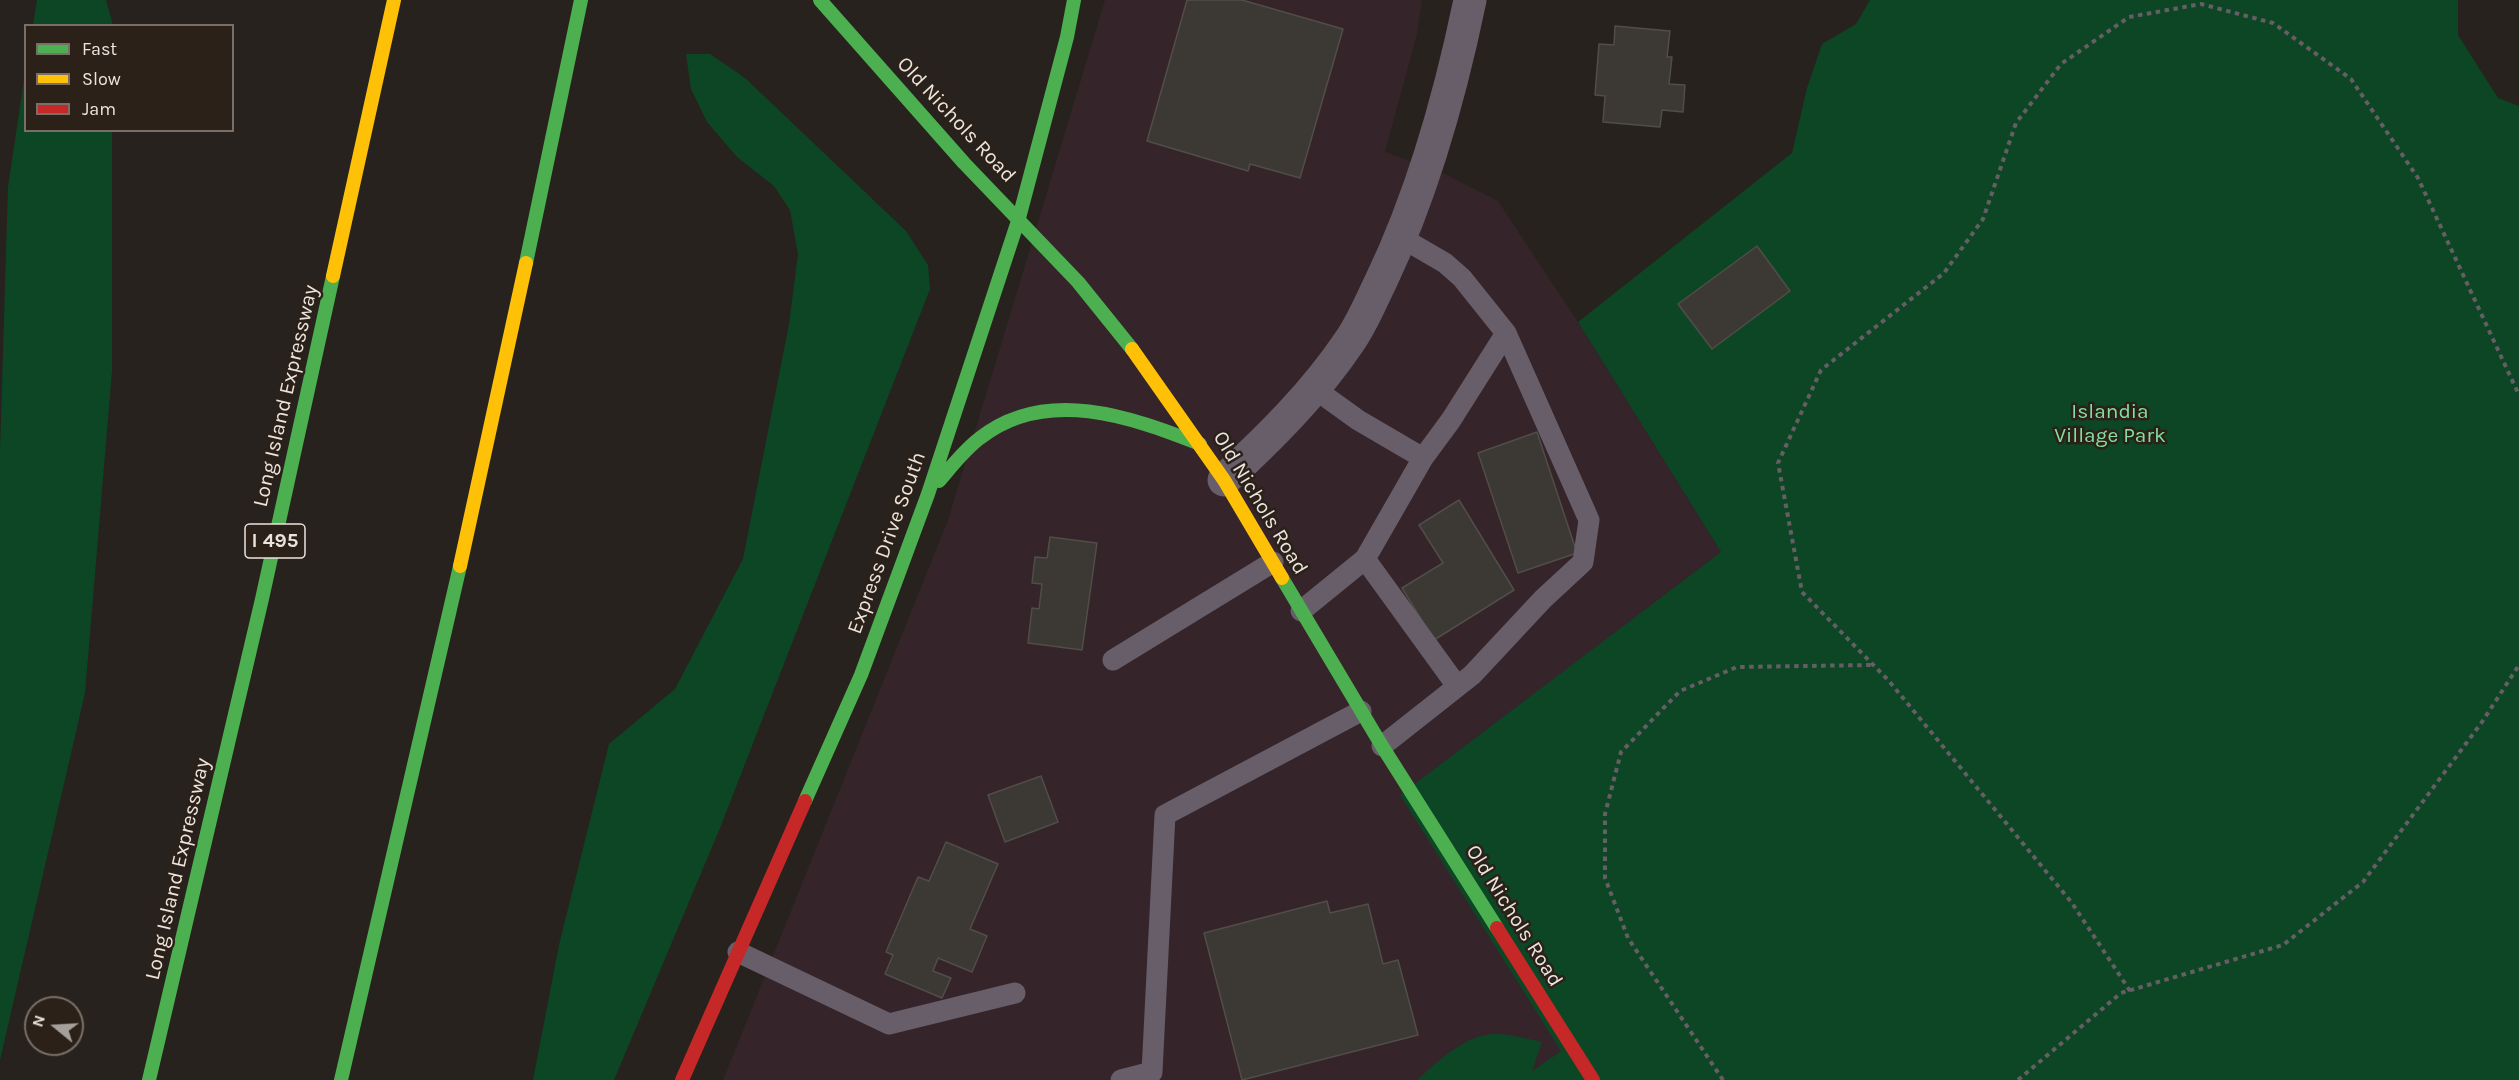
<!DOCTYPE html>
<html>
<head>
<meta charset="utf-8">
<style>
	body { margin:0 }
	#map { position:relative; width:2519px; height:1080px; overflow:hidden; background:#27221d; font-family:Karla,sans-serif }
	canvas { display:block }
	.legend { position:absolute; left:24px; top:24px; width:210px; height:108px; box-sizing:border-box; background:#2b2119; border:2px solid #786f68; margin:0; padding:8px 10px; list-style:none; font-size:18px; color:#ebe4de }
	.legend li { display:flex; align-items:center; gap:12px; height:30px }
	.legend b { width:30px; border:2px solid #786f68 }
	.north { position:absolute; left:24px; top:996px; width:60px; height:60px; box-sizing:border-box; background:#2b2119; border:2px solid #786f68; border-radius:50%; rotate:288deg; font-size:16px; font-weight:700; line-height:24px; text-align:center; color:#ebe4de }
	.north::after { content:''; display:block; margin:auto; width:21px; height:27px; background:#a6a09a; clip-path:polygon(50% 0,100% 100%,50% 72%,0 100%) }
</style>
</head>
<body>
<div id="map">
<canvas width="2519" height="1080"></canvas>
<ul class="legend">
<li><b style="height:8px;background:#4caf50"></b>Fast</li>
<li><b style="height:8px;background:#ffc107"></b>Slow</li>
<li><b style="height:8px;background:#c62828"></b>Jam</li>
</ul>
<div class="north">N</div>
</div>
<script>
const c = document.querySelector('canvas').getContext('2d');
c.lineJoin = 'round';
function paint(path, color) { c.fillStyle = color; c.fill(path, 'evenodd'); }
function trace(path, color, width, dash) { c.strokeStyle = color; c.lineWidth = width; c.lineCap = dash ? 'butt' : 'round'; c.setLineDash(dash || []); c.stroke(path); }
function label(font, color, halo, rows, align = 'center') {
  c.font = font + ' Karla,sans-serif'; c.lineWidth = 5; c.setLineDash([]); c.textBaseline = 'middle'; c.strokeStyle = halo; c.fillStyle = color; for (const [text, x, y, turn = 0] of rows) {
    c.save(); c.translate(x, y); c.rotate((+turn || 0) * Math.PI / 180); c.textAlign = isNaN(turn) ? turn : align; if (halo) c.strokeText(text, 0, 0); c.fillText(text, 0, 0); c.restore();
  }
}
const commercial = new Path2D(`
	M1105 0H1422L1417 34 1385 152 1443 173 1498 201 1578 322 1721 552 1401 795 1562 1051 1518 1080H723L948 520Z`);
const green = new Path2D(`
	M37 0H106L113 25H33Z
	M1870 0H2458V35L2498 98 2519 106V1080H1417C1438 1061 1466 1034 1496 1034 1511 1034 1528 1039 1542 1042L1532 1071 1561 1051 1400 795 1721 552 1578 322 1792 153 1807 88 1822 44 1856 24Z
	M686 54H710L745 78 906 231 928 265 930 289 720 828 614 1080H533L559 945 609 744 675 689 743 559 789 324 798 254 790 210 774 186 737 157 707 122 691 89Z
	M25 73 26 130 112 131V371L85 693 0 1060V451L8 187Z`);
const building = new Path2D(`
	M1187 0H1242L1343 29 1300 178 1250 164 1248 171 1147 141Z
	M1615 26 1670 31 1667 57H1672L1669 84 1685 85 1683 112 1662 110 1660 127 1603 122 1605 96 1595 95 1599 44 1614 45Z
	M1757 246 1790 291 1712 349 1678 304Z
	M1537 432 1577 553 1518 573 1478 453Z
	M1459 500 1514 590 1434 640 1402 588 1443 563 1419 525Z
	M1050 537 1097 543 1082 650 1028 643 1032 608 1039 609 1042 584 1032 583 1035 557 1047 558Z
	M1041 776 1058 822 1005 842 988 795Z
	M946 842 998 864 970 929 987 936 972 972 938 958 933 971 951 978 942 998 885 974 893 955 886 952 918 877 929 881Z
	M1327 901 1330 913 1368 904 1383 964 1398 960 1418 1035 1242 1080 1204 933Z`);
const path = new Path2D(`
	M2130 991 2072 903 1889 681 1802 592 1778 463 1821 370 1944 273 1983 219 2016 123 2061 64 2129 17 2201 4 2273 23 2351 79 2418 178 2519 395
	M1723 1080 1628 938 1605 878V814L1621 752 1680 691 1737 667 1872 665
	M2018 1080 2121 993 2283 945 2363 882 2482 722 2519 665`);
const lane = new Path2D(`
	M1315 389 1358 420 1423 458 1451 420 1506 333 1462 278 1445 263 1402 238
	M1365 559 1457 686
	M1301 611 1365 559 1423 458
	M1113 660 1273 562
	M1382 746 1472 675 1543 599 1583 562 1589 520 1506 333
	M738 952 889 1024 1015 993
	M1121 1080 1152 1072 1165 815 1361 711`);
const street = new Path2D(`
	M1224 480C1270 437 1314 394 1349 342 1362 324 1371 301 1381 281 1423 193 1450 97 1470 0`);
const fast = new Path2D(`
	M820 0 964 163 1078 282 1132 349
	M526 263 581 0
	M939 481C952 466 964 450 980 438 1046 386 1131 417 1200 444
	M1282 578 1382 746 1497 928
	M805 801 861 675 928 494 1019 218 1067 37 1074 0
	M149 1080 262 599 333 276
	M341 1080 460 566`);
const slow = new Path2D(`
	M333 276 394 0
	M1132 349 1224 480 1282 578
	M460 566 526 263`);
const jam = new Path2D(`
	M1497 928 1593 1080
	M682 1080 805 801`);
const shields = [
	[275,541,60]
];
const shieldNames = [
	["I 495",275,541]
];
const streetNames = [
	["Old Nichols Road",956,120,47],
	["Long Island Expressway",286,396,-77],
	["Old Nichols Road",1260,503,59],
	["Express Drive South",887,543,-70],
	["Long Island Expressway",178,869,-77],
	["Old Nichols Road",1514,916,58]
];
const parkNames = [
	["Islandia",2110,412],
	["Village Park",2110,436]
];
paint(commercial, '#352429');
paint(green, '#0c4625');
paint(building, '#3c3934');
trace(building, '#514d48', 1.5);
trace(path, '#655e64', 4, [4.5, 4.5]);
trace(lane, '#675e6a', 21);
trace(street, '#675e6a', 33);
trace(fast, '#4caf50', 14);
trace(slow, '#ffc107', 14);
trace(jam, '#c62828', 14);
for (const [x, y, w] of shields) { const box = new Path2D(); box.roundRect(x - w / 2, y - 17, w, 34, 4.5); c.fillStyle = '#2b2119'; c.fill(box); trace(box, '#ebe4de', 1.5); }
label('bold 20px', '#ebe4de', null, shieldNames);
label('21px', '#ebe4de', '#2b2119', streetNames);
label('21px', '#82df9f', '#2b2119', parkNames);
</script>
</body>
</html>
